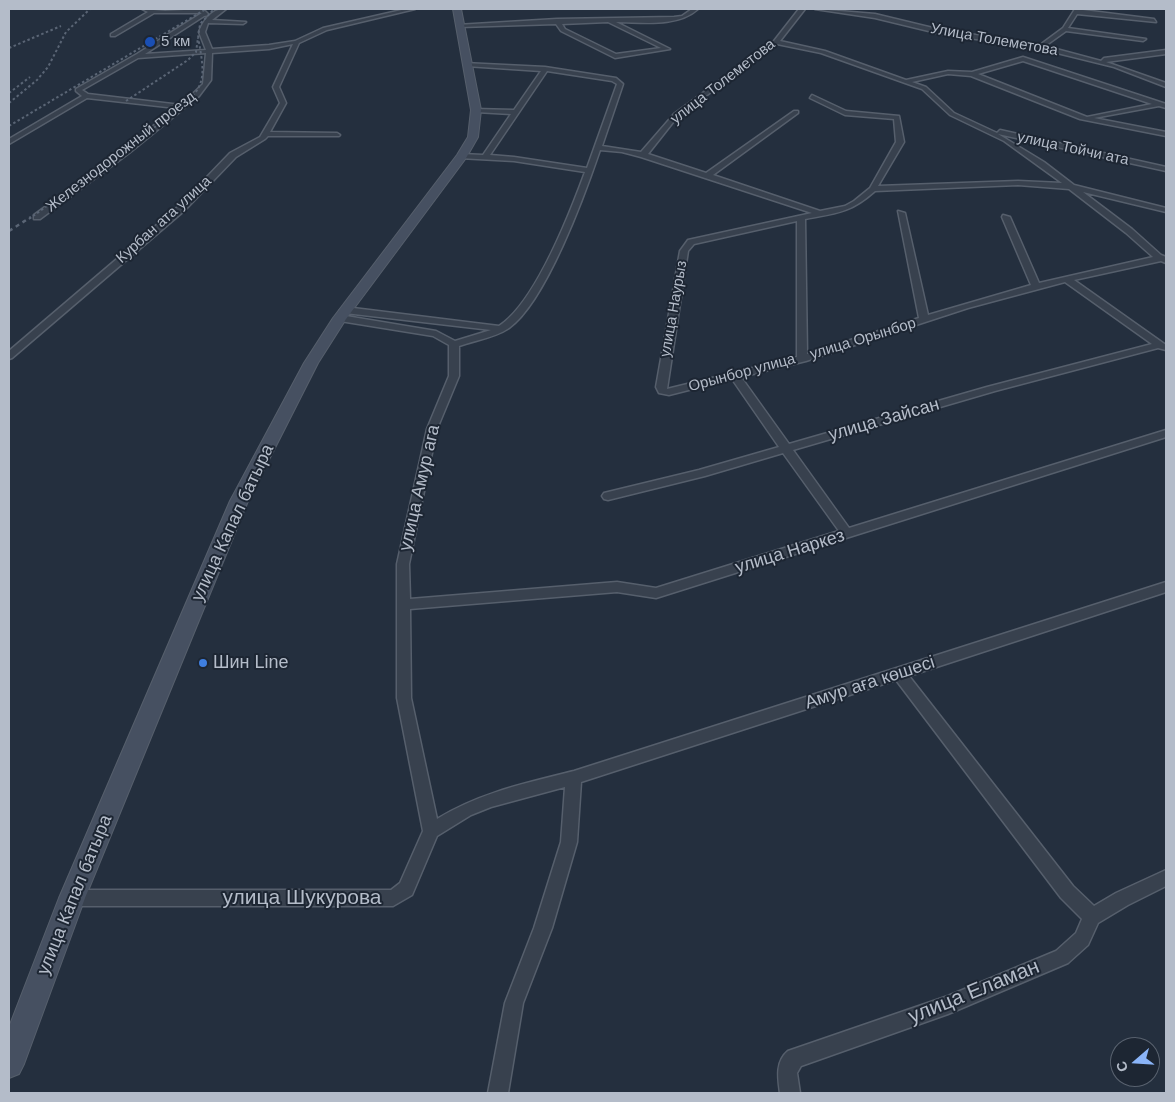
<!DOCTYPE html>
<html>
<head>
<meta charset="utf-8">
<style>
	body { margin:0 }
	#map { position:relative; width:1175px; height:1102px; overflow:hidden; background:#242f3e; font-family:Helvetica,sans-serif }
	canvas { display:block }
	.frame { position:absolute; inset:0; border:10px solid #b4bcc9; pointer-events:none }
	.north { position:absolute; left:1110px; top:1037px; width:50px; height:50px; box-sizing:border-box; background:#1d2633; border:1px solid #59626f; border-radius:50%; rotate:251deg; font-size:14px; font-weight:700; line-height:20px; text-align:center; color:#b4bcc9 }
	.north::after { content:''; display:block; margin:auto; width:18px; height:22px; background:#8ab4f8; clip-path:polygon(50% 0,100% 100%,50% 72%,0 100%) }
</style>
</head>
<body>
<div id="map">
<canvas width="1175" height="1102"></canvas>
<div class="frame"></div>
<div class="north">С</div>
</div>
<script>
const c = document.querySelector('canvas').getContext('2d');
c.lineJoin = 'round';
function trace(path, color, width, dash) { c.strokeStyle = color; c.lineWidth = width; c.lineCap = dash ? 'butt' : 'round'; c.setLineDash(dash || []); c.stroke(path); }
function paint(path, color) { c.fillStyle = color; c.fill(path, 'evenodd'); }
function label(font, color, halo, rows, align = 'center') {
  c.font = font + ' Helvetica,sans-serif'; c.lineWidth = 4; c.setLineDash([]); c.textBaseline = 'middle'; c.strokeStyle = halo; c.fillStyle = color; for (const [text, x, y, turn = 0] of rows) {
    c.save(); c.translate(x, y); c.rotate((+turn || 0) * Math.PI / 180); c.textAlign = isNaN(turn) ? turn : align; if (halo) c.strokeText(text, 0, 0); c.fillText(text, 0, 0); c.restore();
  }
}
const street = new Path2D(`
	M142 9 165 11 203 9 209 15 204 16 145 54 206 50 199 32C203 21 212 8 226 9L212 20 246 22 243 24 208 23 205 32 212 49 269 45 295 41 323 28 406 9H415L327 30 299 43 279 87 286 103 270 132 337 133 340 135 339 136H268L265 139 236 157 185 210 12 358 9 359V351L179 206 230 153 260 137 280 103 273 87 293 44 269 49 212 53 211 80 199 96 129 153 40 219H34V215L123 150 176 108 87 98 9 144V139L82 96 76 91V89L137 54 202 13H154L115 36H111V34L148 12ZM206 53 203 84 181 105 88 94 82 90 138 58Z
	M692 9H698C677 28 642 22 616 22L670 49 615 58 561 31 556 24 460 27 457 25 557 19 674 17 682 16ZM608 22 661 48 616 54 565 29 562 24Z
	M799 9H805L780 41 825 51 906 80 948 71 972 72 1023 57 1166 104V108L1159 106 1094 118 1166 132V136L1080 119 971 76 948 74 912 82 926 87 954 113 997 133 1000 130 1166 167V171L998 134 1044 162 1074 185 1166 208V212L1083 192 1132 229 1161 255 1166 257V263L1161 261 1074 280 1163 343 1166 345V350L1158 348 995 391 793 450 849 528 1166 430V437L656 598 617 592 410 609 411 698 437 819C479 793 526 783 574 771L1166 582V592L909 676 1073 886 1094 906 1116 893 1166 870V886L1128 905 1098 923 1088 945 1068 963 948 1014 801 1066 797 1073 800 1093H780C778 1078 775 1062 788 1051L948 996 1056 951 1076 933 1082 919 1061 898 896 680 581 782 577 842 552 928 523 1003 508 1093H488L505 1003 534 928 561 842 565 787 491 807 471 815 437 836 412 895 393 906H72L66 904 63 898 66 892 72 890H391L400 883 423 831 397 698V564L427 429 449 376V345L433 336 340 321 335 318 340 315 436 331 455 341 491 330 345 313 340 310 345 307 499 326C535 303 570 213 585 172L514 161 459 158 458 156 462 154 483 155 511 114 476 112 474 111V109L514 110 541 71 466 66 464 63 545 67 616 78 623 84 602 146 641 152 674 114 774 41ZM777 44 821 53 922 89 950 115 1004 141 1062 183 1018 181 878 186 904 142 899 116 846 111 812 95 810 98 845 115 894 119 896 142 870 188 854 201 845 206 820 211 713 175 798 113V111H794L706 173 648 154 678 116ZM1023 61 1152 104 1087 117 978 74ZM547 71 612 81 617 84 587 168 514 157 490 155ZM600 150 622 152 641 157 812 213 688 240 680 251 656 387 659 393 669 395 732 379 779 447 699 470 604 493 602 496 604 499 608 500 705 476 783 453 839 531 656 588 617 582 410 599 409 564 437 429 459 376V346C476 340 494 338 509 328 546 302 585 194 600 150ZM1018 185 1069 189 1126 233 1153 257 1039 283 1010 217 1003 215 1002 217 1031 285 928 315 905 213 898 211 919 318 807 354 805 219C837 213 850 213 875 191ZM797 221V357L667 389 688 251 694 244ZM1065 282 1152 344 987 387 789 444 741 377 806 361 968 308Z
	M815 9 875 14 937 29 1040 45 1063 28 1075 9 1154 19 1156 22 1077 14 1068 28 1146 39 1143 41 1066 31 1045 46 1101 61 1104 58 1166 50V54L1106 62 1166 83V87L1114 67 1041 49 937 33 875 18Z`);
const secondary = new Path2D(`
	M453 9H461L481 110 478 137 466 158 346 319 318 363 248 501 85 898 24 1064 19 1074 9 1078V1027L59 898 230 501 304 363 333 318 457 155 468 137 471 110Z`);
const railFar1 = new Path2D(`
	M9 48 61 26
	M9 93 30 77
	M126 101 188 60 196 52 200 24 214 9
	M9 103 37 80 48 67 66 32 90 9
	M9 126 206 9
	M29 219 174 113C208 87 205 76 198 37`);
const rail = new Path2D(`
	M9 231 31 217`);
const markers = [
	[150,42,6,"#1a4fb4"],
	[203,663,5,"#3f7fe0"]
];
const farStreetnames = [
	["Улица Толеметова",994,40,10],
	["улица Толеметова",723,82,-38],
	["улица Тойчи ата",1073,149,12],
	["Железнодорожный проезд",121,152,-38],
	["Курбан ата улица",164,220,-42],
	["улица Наурыз",674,309,-80],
	["улица Орынбор",863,339,-17],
	["Орынбор улица",742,373,-15]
];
const farPoinames = [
	["5 км",161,42]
];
const streetNames = [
	["улица Зайсан",884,420,-16],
	["улица Амур ага",420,488,-77],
	["улица Капал батыра",233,523,-65],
	["улица Наркез",790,552,-17],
	["Амур аға көшесі",870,683,-18],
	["улица Капал батыра",75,895,-68]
];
const poiNames = [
	["Шин Line",213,663]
];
const nearStreetnames = [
	["улица Шукурова",302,898],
	["улица Еламан",974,992,-22]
];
trace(street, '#565f6c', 3);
trace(secondary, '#565f6c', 2);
paint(street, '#38414e');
paint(secondary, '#465061');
trace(railFar1, '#5a6575', 2, [2.5, 2.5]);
trace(rail, '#5a6575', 2.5, [4, 4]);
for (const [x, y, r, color] of markers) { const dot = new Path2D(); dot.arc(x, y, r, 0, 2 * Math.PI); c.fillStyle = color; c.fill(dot); trace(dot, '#1d2633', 2); }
label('15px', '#b4bcc9', '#1d2633', farStreetnames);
label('15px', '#b4bcc9', '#1d2633', farPoinames, 'left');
label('18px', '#b4bcc9', '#1d2633', streetNames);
label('18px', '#b4bcc9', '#1d2633', poiNames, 'left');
label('21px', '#b4bcc9', '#1d2633', nearStreetnames);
</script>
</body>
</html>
